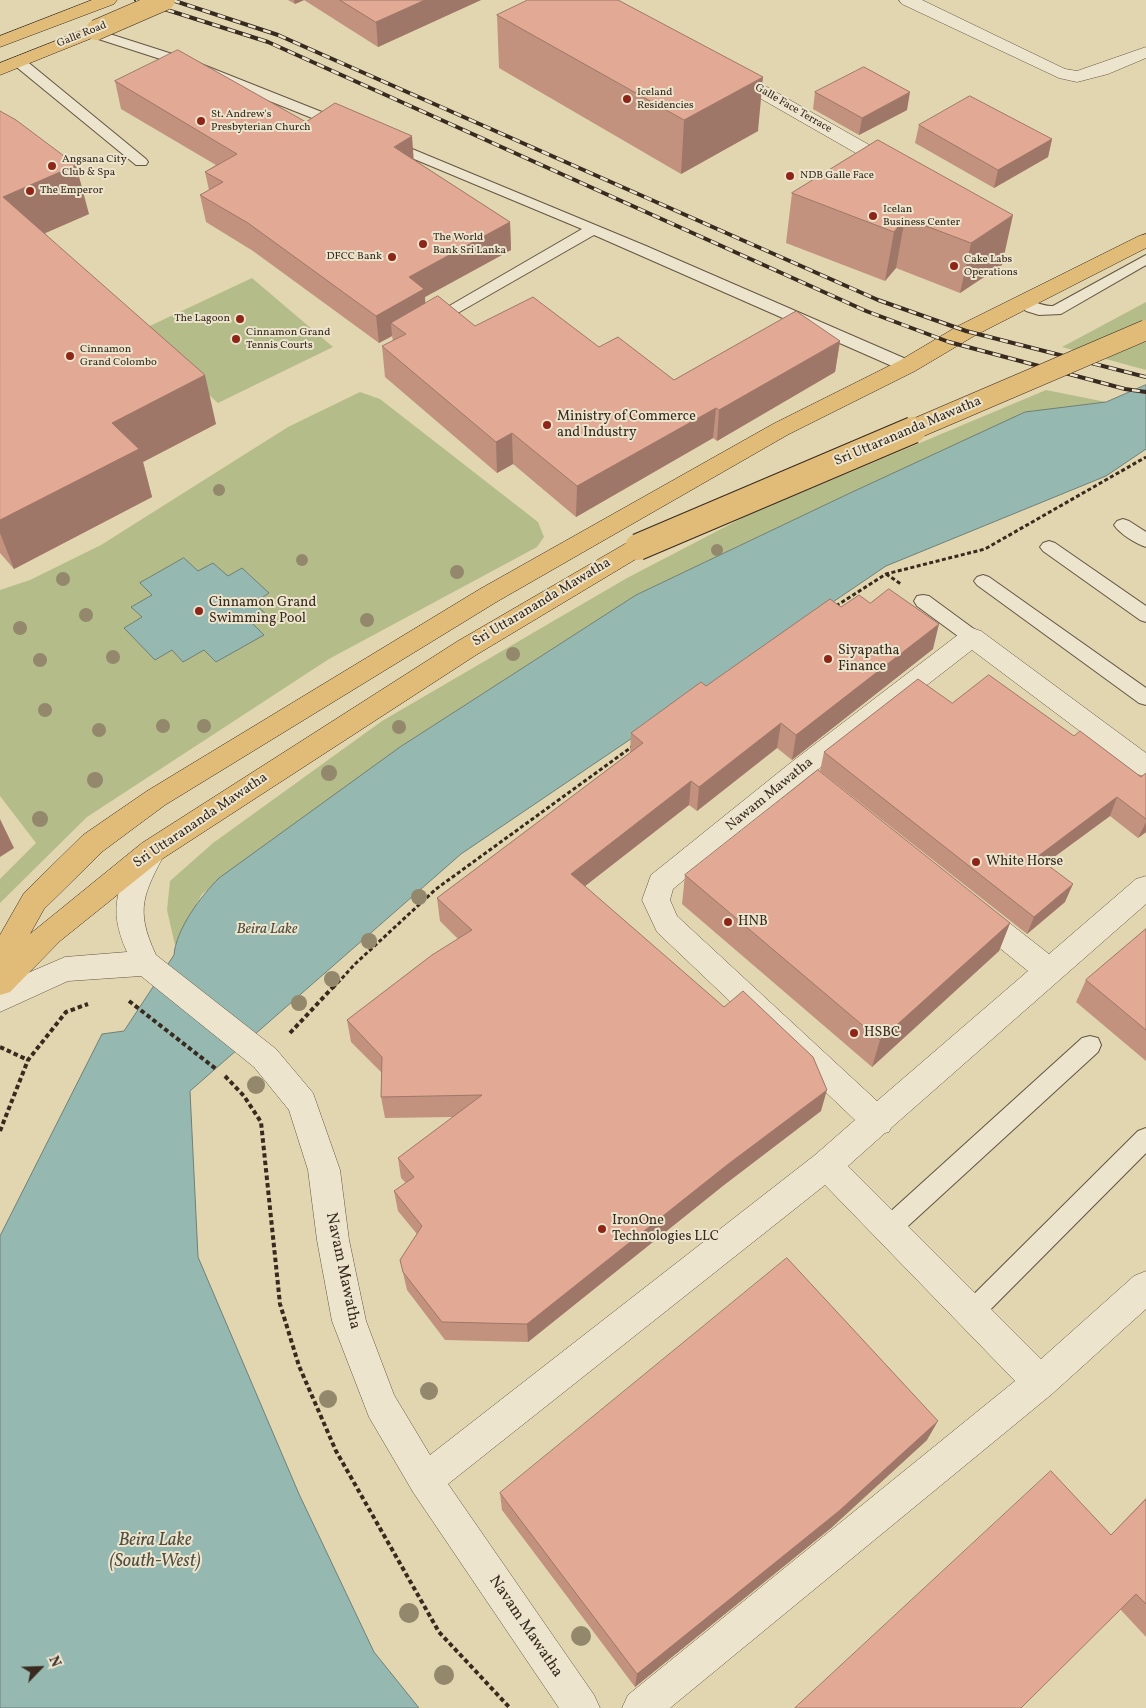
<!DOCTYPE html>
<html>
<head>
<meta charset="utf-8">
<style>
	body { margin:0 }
	#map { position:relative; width:1146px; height:1708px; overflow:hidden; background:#e2d6b0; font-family:Vollkorn,serif }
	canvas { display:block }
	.north { position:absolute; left:15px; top:1643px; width:50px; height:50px; -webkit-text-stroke:4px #ece4cc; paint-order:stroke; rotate:66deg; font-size:14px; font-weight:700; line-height:20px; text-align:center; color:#392a1f }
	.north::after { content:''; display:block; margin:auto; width:18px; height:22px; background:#392a1f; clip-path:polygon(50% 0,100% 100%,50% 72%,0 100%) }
</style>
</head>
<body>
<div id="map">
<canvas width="1146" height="1708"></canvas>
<div class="north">N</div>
</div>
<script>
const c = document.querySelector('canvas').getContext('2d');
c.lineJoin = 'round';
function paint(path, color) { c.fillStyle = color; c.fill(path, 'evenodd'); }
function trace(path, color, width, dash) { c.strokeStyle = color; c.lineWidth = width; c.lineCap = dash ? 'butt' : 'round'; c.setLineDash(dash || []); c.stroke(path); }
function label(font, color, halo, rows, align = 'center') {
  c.font = font + ' Vollkorn,serif'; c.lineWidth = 4; c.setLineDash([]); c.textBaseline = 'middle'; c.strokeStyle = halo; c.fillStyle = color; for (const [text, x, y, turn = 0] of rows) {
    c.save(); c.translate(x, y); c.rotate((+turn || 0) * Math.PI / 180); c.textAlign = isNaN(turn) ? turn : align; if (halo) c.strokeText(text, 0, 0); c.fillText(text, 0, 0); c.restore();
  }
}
const green = new Path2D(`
	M252 278 333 347 218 403 139 331Z
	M1146 302V370L1062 347Z
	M1046 390 1106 402 1025 413 848 494 636 595 400 747 202 894 175 945 167 910 170 881 213 843 382 721 627 578 746 516Z
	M360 392 380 399 538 522 544 537 537 547 329 659 87 817 0 903V879L36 843 0 796V590L30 580 101 545 288 427Z`);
const water = new Path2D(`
	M1146 385V449L1106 476 886 566 461 854 190 1091 198 1257 299 1494 374 1652 419 1708H0V1236L102 1034 124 1031 174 955C176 929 201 896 219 878L400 747 636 595 848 494 1025 412 1106 402Z
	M184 558 198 571 213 563 228 576 242 568 269 593 254 603 268 616 253 624 264 635 216 662 204 650 183 662 172 650 155 660 124 628 142 617 131 607 152 595 140 583Z`);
const pathFar1 = new Path2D(`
	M886 574 901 584
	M836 606 886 574 985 549 1146 457
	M333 988 355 964 436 889 633 746`);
const path = new Path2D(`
	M129 1001 216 1069
	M290 1033 334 986
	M0 1047 28 1060
	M225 1076 244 1096 261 1122 280 1304 299 1366 336 1451 439 1632 510 1708
	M0 1131 28 1060 66 1012 88 1004`);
const service = new Path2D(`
	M91 28 191 60 347 122 349 125 347 128H337L182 66 86 35 85 32Z
	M19 58 24 59 146 159 148 162 146 165H136L14 65 12 62Z
	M388 139 646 246 913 362 915 366 913 370H901L594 235 435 326H425L422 323 425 320 582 229 383 146 381 143 383 140Z
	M1146 255V265L1061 314 1039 315 1026 311 1016 303 1019 300C1030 297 1040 307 1053 306Z
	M1123 519 1129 521 1146 532V547C1136 544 1120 534 1114 525L1117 521Z
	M1049 541 1055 543 1146 606V622L1140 620 1043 551 1040 547 1043 543Z
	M983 575 989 577 1146 688V705L1139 703 977 585 974 581 977 577Z
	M923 595 929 596 978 632 981 637 978 642 972 644 966 642 917 606 914 601 917 596Z
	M1090 1036 1098 1038 1101 1045 1098 1052 896 1237 888 1240 880 1237 876 1229 880 1221 1082 1038Z
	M1146 1128V1153L979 1321 971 1325 963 1321 959 1313 963 1305 1138 1131Z`);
const minor = new Path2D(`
	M899 0H922L1065 69 1077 71 1146 47V58L1108 74 1077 82 1059 78 902 4Z
	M729 68 735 69 903 164 906 168 903 172 896 174 889 172 723 77 720 73 723 69Z
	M972 628 981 631 1146 753V777L1137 774 972 650 807 778 673 889 670 900 677 916 877 1101 1028 971 965 920 961 912 965 904 975 900 985 904 1049 954 1136 879 1146 876V904L891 1128 889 1132 885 1133 848 1166 1041 1359 1134 1276 1146 1271V1309L1052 1394 670 1708H622L628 1695 1015 1381 825 1185 448 1484 594 1695 600 1708H559L413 1492 369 1417 332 1321 317 1240 308 1170 289 1110 254 1067 141 976 68 981 0 1012V985L65 957 127 952C106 906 119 884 142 843L152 840 162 843 166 851C144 894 134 908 156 955L276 1049 313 1093 340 1170 349 1240 366 1321 394 1395 430 1455 815 1155 855 1120 657 932 642 900 651 875 789 764 963 631Z`);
const primary = new Path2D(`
	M1146 234V248L974 336 915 371 789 434 498 601 165 805 103 851 44 909 30 934 142 843 458 641 630 541 638 539 646 541 650 547 646 553 476 655 162 859 60 941 10 992 0 995V935L24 893 83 835 147 791 480 589 773 424 899 361 958 326 1139 236Z`);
const trunk = new Path2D(`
	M92 0H117L114 4 0 47V36Z
	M96 25 102 26 105 30 102 34 0 75V63Z`);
const rail = new Path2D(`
	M136 0 268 42 866 311 949 342 1125 389 1146 392
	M172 0 278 35 878 300 966 331 1146 377`);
const primaryBridgeFar1 = new Path2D(`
	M910 431 1146 330`);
const primaryBridge = new Path2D(`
	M638 547 913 430`);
const trunkBridge = new Path2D(`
	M96 30 165 0`);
const trees = [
	[219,490,6],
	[717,550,6],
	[302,560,6],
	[457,572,7],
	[63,579,7],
	[86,615,7],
	[367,620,7],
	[20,628,7],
	[513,654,7],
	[113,657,7],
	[40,660,7],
	[45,710,7],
	[163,726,7],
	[204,726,7],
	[399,727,7],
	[99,730,7],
	[329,773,8],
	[95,780,8],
	[40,819,8],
	[419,897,8],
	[369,941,8],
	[332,979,8],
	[299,1003,8],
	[256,1085,9],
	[429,1391,9],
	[328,1399,9],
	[409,1613,10],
	[581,1636,10],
	[444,1675,10]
];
const wall = new Path2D(`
	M288 0H481L378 47 304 0 295 4Z
	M497 15 758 131 681 174 499 68Z
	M115 81 306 122 414 160 510 222 511 250 425 297V303L475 326 599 347 674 380 840 341 835 372 717 441 713 438 576 517 513 464 497 473 385 377 382 346 393 341 392 336 379 343 253 251 206 222 200 195 209 190 205 172 216 165 121 109Z
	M815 92 907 110 859 135 813 109Z
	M0 111 89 214 45 233 216 424 143 462 152 497 14 569 0 553Z
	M919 125 1052 139 1048 157 994 188 915 143Z
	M878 140 1002 265 960 293 896 268 885 281 786 243 792 193Z
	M841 607 933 649 792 760 777 748 697 811 689 805 585 886 821 1111 724 1185 528 1342 445 1340 407 1290 400 1260 417 1234 398 1211 394 1191 406 1183 401 1178 398 1158 453 1117 385 1118 381 1097 382 1073 351 1042 347 1020 458 939 440 921 437 898 630 753 631 733 706 686Z
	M952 703 1074 736 1141 777 1146 773V832L1138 838 1110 816 1046 863 1065 902 1027 934 820 771 824 752Z
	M685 875 1010 923 999 951 872 1067 682 904Z
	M1146 929V1061L1076 1002 1086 980Z
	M927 1440 831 1528 635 1687 502 1510 500 1493Z
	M1146 1498V1637L1121 1610 1111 1535Z`);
const shadedWall = new Path2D(`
	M294 0H304L295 4Z
	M425 0H481L378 47 376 22Z
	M763 77 758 131 681 174 684 120Z
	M910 92 907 110 859 135 862 118Z
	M412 136 414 163 394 147Z
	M1052 139 1048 157 994 188 998 170Z
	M76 165 89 214 18 245 3 197Z
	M1013 215 1002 265 960 293 971 243Z
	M905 218 896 268 885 281 894 232Z
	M510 222 511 250 425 297 426 316 391 323 392 336 379 343 376 316 409 277Z
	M840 341 835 372 717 441 719 410Z
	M205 375 216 424 143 462 152 497 14 569 0 533V520L112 423Z
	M716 408 713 438 576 517 577 486Z
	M512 433 513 464 497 473 496 442Z
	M939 624 933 649 792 760 796 735Z
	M781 723 777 748 697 811 699 787Z
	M691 781 689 805 571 897V874Z
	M1117 797 1110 816 1031 874 1037 857Z
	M0 819 14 848 0 857Z
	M1146 822V832L1138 838Z
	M1073 884 1065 902 1027 934 1034 917Z
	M1010 923 999 951 872 1067 880 1040Z
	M827 1090 821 1111 724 1185 528 1342 527 1324 727 1165Z
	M938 1421 927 1440 831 1528 635 1687 637 1674Z`);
const building = new Path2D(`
	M340 0H425L376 22Z
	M528 0H618L763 77 684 120 497 15Z
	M178 50 306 122 335 103 412 136 394 147 510 222 409 277 424 289 376 316 248 223 200 195 223 182 205 172 237 154 115 81Z
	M864 67 910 92 862 118 815 92Z
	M970 96 1052 139 998 170 919 125Z
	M0 111 16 120 76 165 3 197 205 375 112 423 139 449 0 520Z
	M878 140 1013 215 971 243 905 218 894 232 792 193Z
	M438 296 475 326 533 297 599 347 618 337 674 380 796 311 840 341 719 410 716 408 577 486 512 433 496 442 382 346 406 334 391 323Z
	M889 589 939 624 796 735 781 723 699 787 691 781 571 874 724 1007 743 991 813 1057 827 1090 727 1165 527 1324 442 1322 403 1272 400 1260 422 1226 394 1191 414 1177 398 1158 482 1095 381 1097 382 1057 347 1020 432 955 472 930 437 898 643 743 631 733 701 682 706 686 830 599 841 607 859 595 870 603Z
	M989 675 1074 736 1080 731 1141 777 1146 773V819L1117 797 1037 857 1073 884 1034 917 824 752 918 679 952 703Z
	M818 770 1010 923 880 1040 685 875Z
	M1146 929V1030L1086 980Z
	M787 1258 938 1421 839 1511 637 1674 500 1493Z
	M1051 1471 1111 1535 1146 1499V1604L1136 1594 1021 1708H795Z`);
const markers = [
	[627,99,5,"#8f2418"],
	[201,121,5,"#8f2418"],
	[52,166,5,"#8f2418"],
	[790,176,5,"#8f2418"],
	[30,191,5,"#8f2418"],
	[873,216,5,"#8f2418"],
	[423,244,5,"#8f2418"],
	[392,257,5,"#8f2418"],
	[954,266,5,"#8f2418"],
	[240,319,5,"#8f2418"],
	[236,339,5,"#8f2418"],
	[70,356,5,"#8f2418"],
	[547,425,5,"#8f2418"],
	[199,611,5,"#8f2418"],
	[828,659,5,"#8f2418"],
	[976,862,5,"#8f2418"],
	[728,922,5,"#8f2418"],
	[854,1033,5,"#8f2418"],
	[602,1229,5,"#8f2418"]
];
const farStreetnames = [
	["Galle Road",82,35,-22],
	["Galle Face Terrace",793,109,30]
];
const farPoinames = [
	["Iceland",637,93],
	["Residencies",637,106],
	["St. Andrew's",211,115],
	["Presbyterian Church",211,128],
	["Angsana City",62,160],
	["Club & Spa",62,173],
	["NDB Galle Face",800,176],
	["The Emperor",40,191],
	["Icelan",883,210],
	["Business Center",883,223],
	["The World",433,238],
	["Bank Sri Lanka",433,251],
	["DFCC Bank",382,257,"right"],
	["Cake Labs",964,260],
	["Operations",964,273],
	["The Lagoon",230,319,"right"],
	["Cinnamon Grand",246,333],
	["Tennis Courts",246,346],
	["Cinnamon",80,350],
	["Grand Colombo",80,363]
];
const poiNames = [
	["Ministry of Commerce",557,417],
	["and Industry",557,433],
	["Cinnamon Grand",209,603],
	["Swimming Pool",209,619],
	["Siyapatha",838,651],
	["Finance",838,667],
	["White Horse",986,862],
	["HNB",738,922],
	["HSBC",864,1033],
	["IronOne",612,1221],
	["Technologies LLC",612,1237]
];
const streetNames = [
	["Sri Uttarananda Mawatha",908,432,-23],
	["Sri Uttarananda Mawatha",542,603,-31],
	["Nawam Mawatha",770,795,-39],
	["Sri Uttarananda Mawatha",201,821,-34]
];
const waterNames = [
	["Beira Lake",267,930]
];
const nearStreetnames = [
	["Navam Mawatha",342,1271,78],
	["Navam Mawatha",525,1627,56]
];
const nearWaternames = [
	["Beira Lake",155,1542],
	["(South-West)",155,1563]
];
paint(green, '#b4bd8a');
paint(water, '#95b8b0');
trace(water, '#707f76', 1);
trace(service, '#635543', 2);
trace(minor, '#635543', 1);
trace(primary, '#392a1f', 1);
trace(trunk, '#392a1f', 1);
trace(pathFar1, '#392a1f', 3, [4, 2.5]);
trace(path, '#392a1f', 4, [4.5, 3]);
paint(service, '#ece4cc');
paint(minor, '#ece4cc');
paint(primary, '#e1bb78');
paint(trunk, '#e1bb78');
trace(rail, '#392a1f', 4);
trace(rail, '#ece4cc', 2.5, [8]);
trace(primaryBridgeFar1, '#392a1f', 21, []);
trace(primaryBridge, '#392a1f', 28, []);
trace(trunkBridge, '#392a1f', 21, []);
trace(primaryBridgeFar1, '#e1bb78', 20);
trace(primaryBridge, '#e1bb78', 26);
trace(trunkBridge, '#e1bb78', 20);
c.fillStyle = '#93876c';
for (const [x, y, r] of trees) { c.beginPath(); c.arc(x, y, r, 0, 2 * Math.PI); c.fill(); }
paint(wall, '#c2927f');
paint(shadedWall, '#9e7768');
paint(building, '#e2aa94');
trace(building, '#9e7768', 1);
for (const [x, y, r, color] of markers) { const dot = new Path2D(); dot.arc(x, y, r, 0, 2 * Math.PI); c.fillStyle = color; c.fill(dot); trace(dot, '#ece4cc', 2); }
label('11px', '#392a1f', '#ece4cc', farStreetnames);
label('11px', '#392a1f', '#ece4cc', farPoinames, 'left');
label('14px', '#392a1f', '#ece4cc', poiNames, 'left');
label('14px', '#392a1f', '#ece4cc', streetNames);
label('italic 15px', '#504e43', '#ece4cc', waterNames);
label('16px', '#392a1f', '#ece4cc', nearStreetnames);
label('italic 18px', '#504e43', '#ece4cc', nearWaternames);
</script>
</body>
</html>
